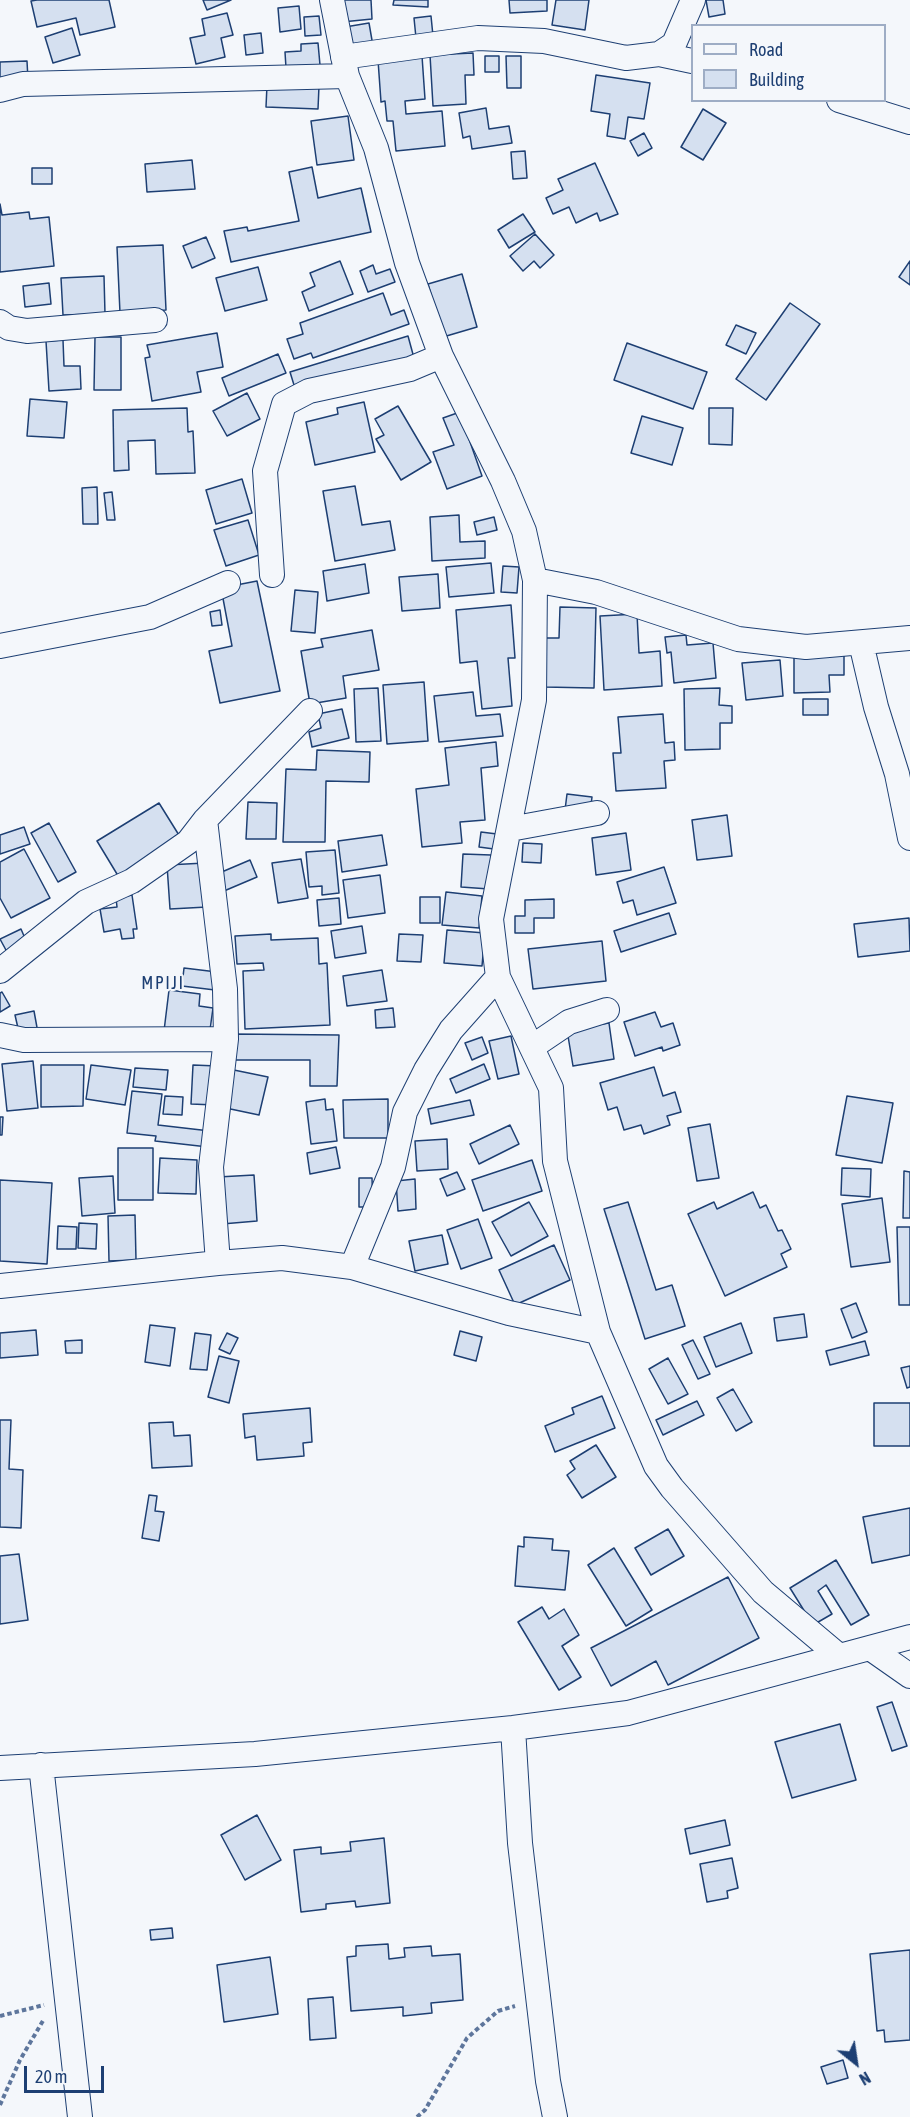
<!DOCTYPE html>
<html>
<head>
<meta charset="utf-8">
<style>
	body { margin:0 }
	#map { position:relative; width:910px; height:2117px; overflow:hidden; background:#f4f7fb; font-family:"Asap Condensed",sans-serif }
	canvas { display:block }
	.legend { position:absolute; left:691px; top:24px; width:195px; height:78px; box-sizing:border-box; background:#f4f7fb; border:2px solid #9eadc5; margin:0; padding:8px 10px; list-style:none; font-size:18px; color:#1d3f73 }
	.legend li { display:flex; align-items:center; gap:12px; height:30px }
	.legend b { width:30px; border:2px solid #9eadc5 }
	.north { position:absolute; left:826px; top:2033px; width:60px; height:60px; -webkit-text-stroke:4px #f4f7fb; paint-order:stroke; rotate:150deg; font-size:16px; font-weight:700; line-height:24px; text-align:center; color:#1d3f73 }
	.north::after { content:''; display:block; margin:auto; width:21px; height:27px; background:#1d3f73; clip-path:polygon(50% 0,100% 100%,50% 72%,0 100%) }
	.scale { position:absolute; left:24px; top:2066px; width:80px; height:27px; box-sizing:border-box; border:3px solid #1d3f73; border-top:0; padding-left:8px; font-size:18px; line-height:21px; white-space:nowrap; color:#1d3f73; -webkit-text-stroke:4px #f4f7fb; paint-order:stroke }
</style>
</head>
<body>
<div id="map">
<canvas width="910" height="2117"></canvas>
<ul class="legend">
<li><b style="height:8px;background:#f4f7fb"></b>Road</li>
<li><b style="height:16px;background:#d5e0f0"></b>Building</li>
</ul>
<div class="north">N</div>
<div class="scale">20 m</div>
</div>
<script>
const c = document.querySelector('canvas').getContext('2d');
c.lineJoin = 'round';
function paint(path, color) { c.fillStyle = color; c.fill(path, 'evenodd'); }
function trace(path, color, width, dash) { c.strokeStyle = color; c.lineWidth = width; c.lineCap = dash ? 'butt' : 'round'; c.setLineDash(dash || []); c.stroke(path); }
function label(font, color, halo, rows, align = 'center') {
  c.font = font + ' "Asap Condensed",sans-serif'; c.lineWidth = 4.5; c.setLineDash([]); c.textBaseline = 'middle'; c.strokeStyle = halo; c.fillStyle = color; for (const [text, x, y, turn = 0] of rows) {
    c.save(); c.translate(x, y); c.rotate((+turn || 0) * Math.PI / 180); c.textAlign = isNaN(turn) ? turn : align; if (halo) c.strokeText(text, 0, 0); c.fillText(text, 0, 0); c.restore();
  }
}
const building = new Path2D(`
	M37 0H109L115 27 80 35 76 18 37 27 31 1Z
	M203 0H231L207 10Z
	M340 0H371L372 19 342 22Z
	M394 0H428V7L393 5Z
	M509 0H547V11L510 13Z
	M556 0H589L585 30 552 25Z
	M706 0H723L725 14 709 17Z
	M299 6 301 29 280 32 278 8Z
	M227 13 233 35 221 38 225 57 196 64 190 38 205 35 202 19Z
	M319 16 321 35 305 36 304 17Z
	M431 16 433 36 416 38 414 18Z
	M369 23 373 46 349 50 345 27Z
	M72 28 80 55 53 63 45 37Z
	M261 33 263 53 246 55 244 35Z
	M318 43 320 65 286 68 285 52 301 51V44Z
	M473 53 474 75H465L466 104 433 106 430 55Z
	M422 56 425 99 405 101 406 114 442 111 445 146 396 151 393 121H387L385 101 381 102 378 60Z
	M485 56H499V72H485Z
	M506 56H521V88H507Z
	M27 61 28 80 0 81V62Z
	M596 75 650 83 644 119 628 117 625 139 607 136 610 114 591 111Z
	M267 85 319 86 318 109 266 107Z
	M486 108 489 129 509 126 512 143 472 149 470 136 463 138 459 113Z
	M703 109 726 123 703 160 681 147Z
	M348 116 354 160 317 165 311 121Z
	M644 133 652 148 638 156 630 141Z
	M525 151 527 178 513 179 511 152Z
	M192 160 195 189 147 192 145 164Z
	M595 163 618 214 600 221 597 213 576 223 569 207 553 214 546 198 563 190 558 179Z
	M312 167 318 198 361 188 371 232 231 262 224 231 247 227 248 231 299 221 289 172Z
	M32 168H52V184H32Z
	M0 204 2 215 29 212 30 219 49 217 54 266 0 272Z
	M523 214 535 232 509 248 498 230Z
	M535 234 554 255 540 268 534 261 523 271 510 256Z
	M206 237 215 258 192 268 183 246Z
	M163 245 166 310 120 313 117 247Z
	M340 261 353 294 309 311 302 292 315 286 310 273Z
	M910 261V285L899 277Z
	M373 265 376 274 390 269 395 282 368 292 360 271Z
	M258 267 267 300 225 311 216 278Z
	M462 274 477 327 443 337 428 284Z
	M104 276 105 314 63 315 61 278Z
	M49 283 51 304 25 307 23 286Z
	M383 293 391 315 404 310 409 324 313 358 311 353 294 359 287 339 303 334 300 323Z
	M790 303 820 324 766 400 736 379Z
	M736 325 756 333 746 354 726 345Z
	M217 333 223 367 197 372 201 392 152 401 145 358 150 357 147 345Z
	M408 336 414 358 294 385 290 372Z
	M95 337H121V390H94Z
	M63 340 64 366H80L81 389 49 391 46 341Z
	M627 343 707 372 693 409 614 380Z
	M278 354 286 373 229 396 222 378Z
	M247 393 260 419 227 436 213 411Z
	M30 399 67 402 64 438 27 436Z
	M364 402 375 452 315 465 306 422 338 414 337 408Z
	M398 406 431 462 401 480 376 439 384 435 375 419Z
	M187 408 188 432 193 431 195 473 156 474 155 440 128 441 129 470 114 471 113 410Z
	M709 408H733L732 445 709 444Z
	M460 412 473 437 469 439 482 476 447 489 433 452 454 445 443 418Z
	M642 416 683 428 672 465 631 453Z
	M242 479 252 513 216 524 206 490Z
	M355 486 362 525 390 521 395 550 335 561 323 491Z
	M97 487 98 524H83L82 488Z
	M112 492 115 520H107L104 493Z
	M459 515 460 542 485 541V558L432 561 430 517Z
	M494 517 497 530 477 535 474 522Z
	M248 520 259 555 226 566 214 530Z
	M491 563 494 593 449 597 446 567Z
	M365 564 369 593 327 601 323 571Z
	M503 566 519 567 517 593 501 592Z
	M438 574 440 608 402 611 399 577Z
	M257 581 280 691 220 703 209 651 232 646 221 588Z
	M295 590 318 592 315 633 291 631Z
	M511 605 515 658H508L512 706 482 709 477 661 460 663 456 610Z
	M560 607 596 608 594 688 544 687 545 638H559Z
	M220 610 222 625 212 626 210 612Z
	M637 614 639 653 660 651 662 686 604 690 600 616Z
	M372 630 379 670 343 676 346 698 310 704 301 651 323 647 321 639Z
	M686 635 687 645 713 643 716 678 674 683 671 652 667 653 665 637Z
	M794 654H844V675H829L830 692 794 693Z
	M780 660 783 696 746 700 742 663Z
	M424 682 428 741 387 744 383 685Z
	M378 688 381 741 356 742 354 689Z
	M720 688 719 705 732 706V723H720V749L685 750 684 689Z
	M473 692 476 716 500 714 503 736 439 742 434 696Z
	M803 699H828V715H803Z
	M342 709 349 738 312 747 309 732 321 728 318 714Z
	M663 714 665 743 674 742 675 760 664 761 666 788 616 791 613 753H621L618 717Z
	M496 742 498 766 481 768 485 820 460 822 462 843 422 847 416 789 449 785 445 748Z
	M317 750 370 752 369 782 326 781 325 842H283L286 769 316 770Z
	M567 794 592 797 590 813 565 810Z
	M248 802 277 803 276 839H246Z
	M159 803 182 840 120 879 97 841Z
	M727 815 732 856 697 860 692 820Z
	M49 823 76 872 58 882 31 833Z
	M24 827 30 844 0 854V835Z
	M481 832 497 834 494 849 479 847Z
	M626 833 631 870 596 875 592 838Z
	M382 835 387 865 342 872 338 841Z
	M523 843 542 844 541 863 522 862Z
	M24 849 50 898 11 918 0 898V862Z
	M335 850 339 893 322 895V886L309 887 306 852Z
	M463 854 491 855 489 889 461 887Z
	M301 859 308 898 278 903 272 863Z
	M250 860 257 877 224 891 217 874Z
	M205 863 207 907 170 909 167 865Z
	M664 867 676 903 637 915 633 900 623 903 617 882Z
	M380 875 385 913 348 918 343 880Z
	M446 892 482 896 479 928 442 925Z
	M132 895 137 929H133L134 938 122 939 120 929 104 932 100 909 117 907 116 898Z
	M420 897H440V923H420Z
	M339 898 341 924 319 926 317 900Z
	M554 899V918H534V933H515V916H525V900Z
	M669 913 676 934 621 952 614 931Z
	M909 918 910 951 858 957 854 924Z
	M362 926 366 953 335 958 331 931Z
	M21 929 27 943 7 952 0 939Z
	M447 930 485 933 482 966 444 963Z
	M271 934V940L318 938 319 964 327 963 330 1025 245 1029 243 971 264 970 263 963 237 964 235 936Z
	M399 934 423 935 421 962 397 961Z
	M602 941 606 981 533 989 528 949Z
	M184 968 217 972 215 990 182 986Z
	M382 970 387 1001 347 1006 343 976Z
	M169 990 200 994 199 1006 213 1008 209 1037 164 1031Z
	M2 992 10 1006 0 1012V993Z
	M393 1008 395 1027 376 1028 375 1010Z
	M34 1011 38 1033 20 1037 15 1015Z
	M655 1012 661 1027 673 1023 680 1045 663 1051 662 1047 635 1056 624 1022Z
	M609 1023 614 1059 573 1066 567 1030Z
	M232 1034 339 1035 337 1086H310V1060H232Z
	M511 1036 519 1074 498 1079 489 1041Z
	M482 1037 488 1053 472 1060 465 1043Z
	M33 1061 38 1108 7 1111 2 1064Z
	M484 1064 490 1079 456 1093 450 1079Z
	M41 1065H84L83 1106 41 1107Z
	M91 1065 131 1070 125 1105 86 1099Z
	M193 1065 217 1066 215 1105 191 1104Z
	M654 1067 663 1096 675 1092 681 1112 667 1116 670 1125 644 1134 641 1125 624 1130 617 1107 608 1110 600 1083Z
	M135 1068 168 1070 166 1090 133 1087Z
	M229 1069 268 1077 259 1115 221 1107Z
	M132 1091 162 1094 158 1125 210 1131 208 1147 155 1141 156 1136 127 1133Z
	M165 1096 183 1097 182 1115 163 1114Z
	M847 1096 893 1103 882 1163 836 1155Z
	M325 1099 326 1110 333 1109 337 1141 311 1144 306 1102Z
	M388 1099V1138H344L343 1100Z
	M470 1100 474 1115 431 1124 428 1109Z
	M0 1117H3L2 1135H0Z
	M710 1124 719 1178 697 1181 688 1128Z
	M510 1125 519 1144 479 1164 470 1144Z
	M447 1139 448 1169 417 1171 415 1141Z
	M336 1147 340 1168 310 1174 307 1153Z
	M118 1148H153V1200H118Z
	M160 1158 197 1160 196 1194 158 1193Z
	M532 1160 542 1191 483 1211 472 1180Z
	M842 1168 871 1169 870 1197 841 1195Z
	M904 1171 910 1172V1218H903Z
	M457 1172 465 1189 447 1196 440 1179Z
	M254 1175 257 1221 222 1224 218 1177Z
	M113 1176 115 1213 82 1216 79 1178Z
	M359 1178H372L373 1207H359Z
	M415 1179 416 1209 398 1211 396 1181Z
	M0 1180 52 1183 47 1264 0 1261Z
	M753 1192 760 1208 766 1205 778 1231 782 1230 791 1249 781 1254 787 1267 725 1296 688 1214 714 1202 717 1209Z
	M882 1198 890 1262 851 1267 842 1204Z
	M529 1202 548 1236 511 1256 492 1222Z
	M628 1202 656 1290 672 1285 685 1326 645 1339 604 1209Z
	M135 1215 136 1260 109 1261 108 1216Z
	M478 1219 492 1258 461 1269 447 1230Z
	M79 1223 97 1224 96 1249 78 1248Z
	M58 1226 77 1227 76 1249H57Z
	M897 1227H910V1305H899Z
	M442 1235 448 1264 415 1271 409 1241Z
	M554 1245 570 1280 515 1305 499 1270Z
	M856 1303 867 1332 852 1338 841 1309Z
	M804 1314 807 1337 777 1341 774 1318Z
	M741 1323 752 1353 716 1367 704 1337Z
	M150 1325 175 1328 170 1366 145 1362Z
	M36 1330 38 1355 0 1358V1333Z
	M460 1331 482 1337 476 1361 454 1355Z
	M195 1333 211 1335 207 1370 190 1369Z
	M227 1333 238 1338 230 1354 219 1349Z
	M82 1340V1353H66L65 1341Z
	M693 1340 710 1374 698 1379 682 1345Z
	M865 1341 869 1355 830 1365 826 1351Z
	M219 1356 239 1361 229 1403 208 1397Z
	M668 1358 688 1394 668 1404 649 1369Z
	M910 1366V1387L907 1388 901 1368Z
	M733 1389 752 1422 736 1431 717 1398Z
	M602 1396 615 1428 555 1452 545 1426 574 1414 572 1408Z
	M697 1401 704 1415 663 1435 656 1420Z
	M874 1403H910V1446H874Z
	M310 1408 312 1442 303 1443 304 1456 257 1460 255 1436 245 1438 243 1414Z
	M0 1420H11L9 1469 23 1470 21 1528 0 1527Z
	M173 1422 174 1436 190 1435 192 1466 152 1468 149 1423Z
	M596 1445 616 1477 582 1498 567 1475 575 1469 570 1461Z
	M149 1495 157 1496 155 1511 164 1512 159 1541 142 1538Z
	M910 1508V1555L872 1563 863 1517Z
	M668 1529 684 1556 651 1575 635 1548Z
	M524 1537 553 1539 552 1550 569 1551 565 1590 515 1586 518 1546 524 1547Z
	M614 1548 652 1610 626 1626 588 1565Z
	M19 1554 28 1620 0 1624V1556Z
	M836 1560 869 1615 851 1625 826 1585 818 1591 832 1614 813 1625 790 1588Z
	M728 1577 759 1638 668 1685 656 1661 611 1686 591 1648Z
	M542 1607 549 1619 564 1609 579 1635 562 1646 581 1677 559 1690 518 1622Z
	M892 1702 907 1746 892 1751 877 1707Z
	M840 1724 856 1780 792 1798 775 1742Z
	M257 1815 281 1860 245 1880 221 1835Z
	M725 1820 730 1845 690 1854 685 1829Z
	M384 1838 390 1903 356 1907 355 1901 326 1904V1909L301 1912 294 1850 321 1847V1854L351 1851 350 1842Z
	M732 1858 738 1888 727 1891 728 1898 707 1902 700 1864Z
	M172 1928 173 1938 151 1940 150 1930Z
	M388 1944 389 1959 405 1957 404 1948 431 1946 432 1956 460 1954 463 2000 431 2003 432 2013 403 2016V2007L351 2011 347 1957 356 1956V1946Z
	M910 1950V2040L885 2042 884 2030 877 2031 870 1954Z
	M270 1957 278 2014 224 2022 217 1965Z
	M333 1997 336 2038 310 2040 308 1999Z
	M843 2060 848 2078 827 2084 821 2067Z`);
const path = new Path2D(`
	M0 2016 44 2005
	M0 2105 20 2060 44 2019
	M417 2117 425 2110 467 2038 498 2011 515 2006`);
const minor = new Path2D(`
	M332 0 347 76 376 148 407 263 441 356 503 481 524 531 535 580 534 700 491 919 498 977 551 1088 555 1161 598 1332 656 1466 672 1488 763 1592 839 1656
	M659 54 692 61
	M343 57 478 38 544 41 626 58 659 54 674 44 693 0
	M0 90 23 84 347 76
	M839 100 910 122
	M0 322 9 328 27 331 155 320
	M272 575 265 471 284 404 309 391 410 369 441 356
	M535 580 596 592 738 639 806 647 910 638
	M861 643 876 707 897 774 910 838
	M0 646 150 617 228 583
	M205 820 225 989 226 1039 211 1167 218 1263
	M510 829 597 813
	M0 971 86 902 132 881 188 842 205 820 310 711
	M0 1035 24 1040 226 1039
	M532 1047 569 1022 607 1010
	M352 1267 393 1167 405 1112 426 1070 451 1030 498 977
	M0 1286 218 1263 282 1258 352 1267 509 1313 598 1332
	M870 1648 910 1676
	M513 1728 520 1843 548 2081 555 2117
	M41 1765 80 2117
	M0 1768 255 1754 513 1728 628 1713 910 1637`);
const quarterNames = [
	["MPIJI",163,983]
];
paint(building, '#d5e0f0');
trace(building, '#1d3f73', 1.5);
trace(minor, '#1d3f73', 26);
trace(path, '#5e769c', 4, [4.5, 3]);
trace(minor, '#f4f7fb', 24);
c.letterSpacing = '1.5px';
label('18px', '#1d3f73', '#f4f7fb', quarterNames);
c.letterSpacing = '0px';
</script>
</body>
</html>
